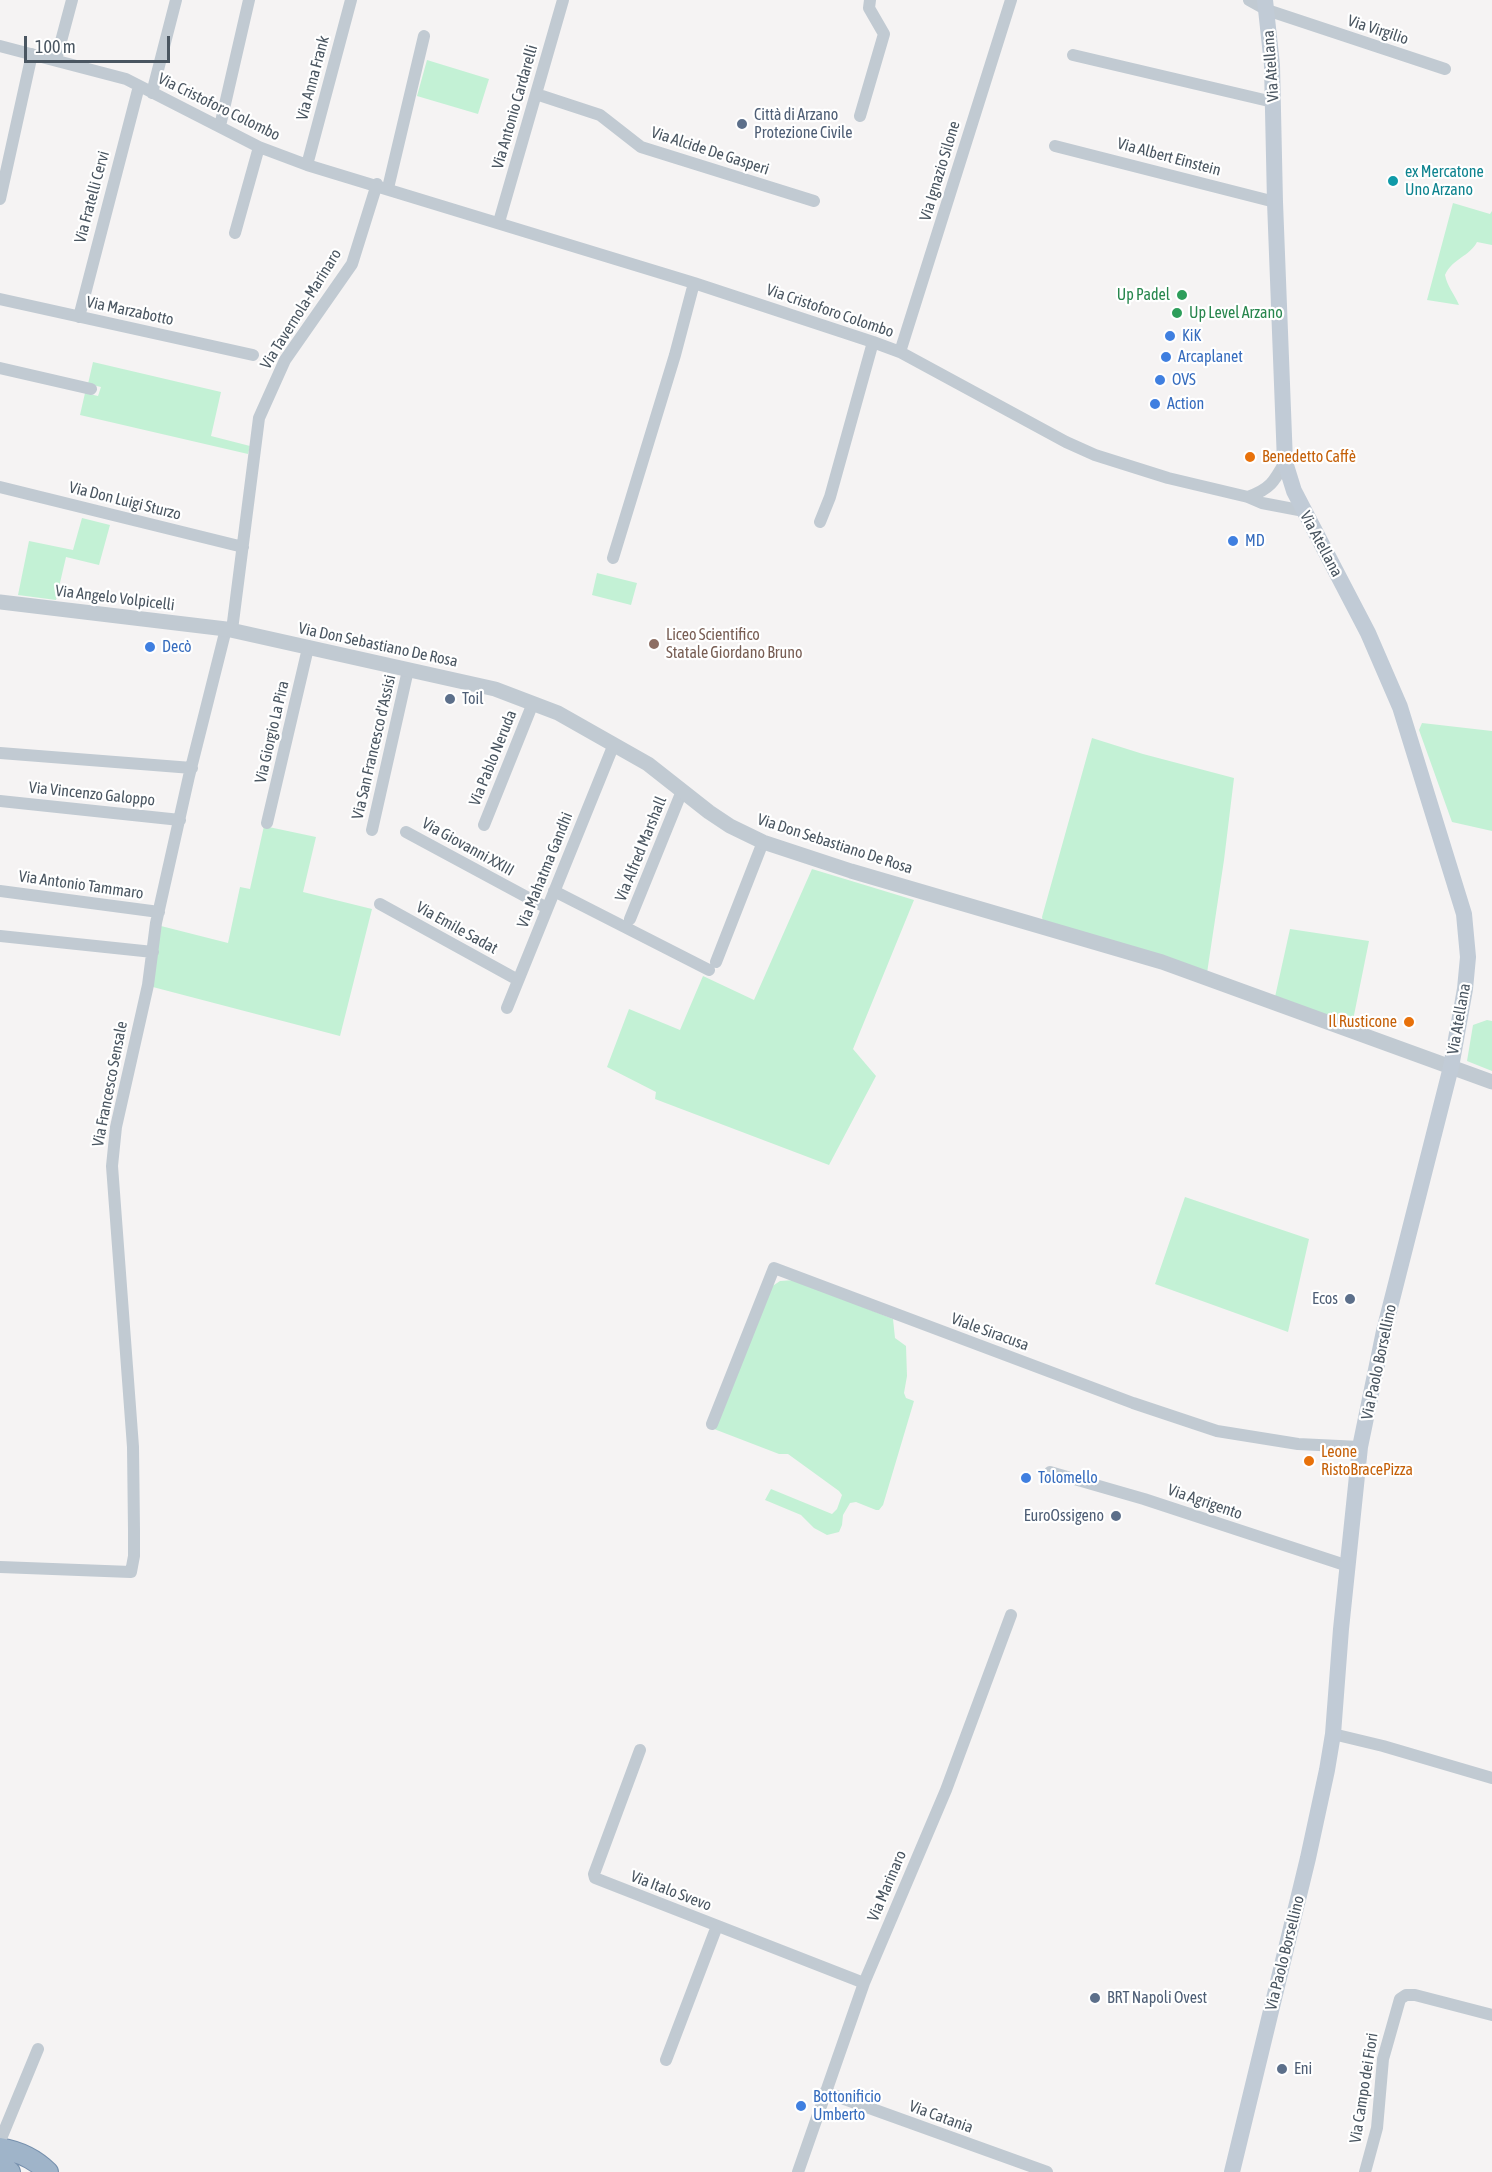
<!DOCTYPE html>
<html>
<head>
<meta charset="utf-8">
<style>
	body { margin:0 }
	#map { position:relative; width:1492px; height:2172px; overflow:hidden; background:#f5f3f3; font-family:"Asap Condensed",sans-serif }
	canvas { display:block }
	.scale { position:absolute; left:24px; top:36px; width:146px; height:27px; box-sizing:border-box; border:3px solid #4a5661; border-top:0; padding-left:8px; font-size:18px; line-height:21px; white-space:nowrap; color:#4a5661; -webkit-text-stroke:4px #fff; paint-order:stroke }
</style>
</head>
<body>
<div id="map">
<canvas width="1492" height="2172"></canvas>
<div class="scale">100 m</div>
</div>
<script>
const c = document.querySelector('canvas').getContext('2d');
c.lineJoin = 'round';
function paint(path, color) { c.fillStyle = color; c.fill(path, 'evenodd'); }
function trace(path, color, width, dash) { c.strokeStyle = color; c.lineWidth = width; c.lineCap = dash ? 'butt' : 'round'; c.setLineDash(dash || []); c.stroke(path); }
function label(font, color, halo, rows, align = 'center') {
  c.font = font + ' "Asap Condensed",sans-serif'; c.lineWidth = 4.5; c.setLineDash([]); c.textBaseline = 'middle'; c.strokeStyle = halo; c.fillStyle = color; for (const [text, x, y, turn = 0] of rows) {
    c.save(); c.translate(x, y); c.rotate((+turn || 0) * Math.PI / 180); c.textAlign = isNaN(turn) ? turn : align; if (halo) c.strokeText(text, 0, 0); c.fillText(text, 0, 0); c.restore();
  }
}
const green = new Path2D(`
	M427 60 489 79 478 114 417 96Z
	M1453 203 1490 214 1492 211V245L1477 242C1470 256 1452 259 1445 275 1447 286 1455 295 1459 305L1427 300Z
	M93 362 221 392 211 436 250 446 248 454 80 415 85 393 98 396 101 387 88 384Z
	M82 518 110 525 99 565 66 557 56 600 18 595 29 541 73 550Z
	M597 573 637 583 631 605 592 595Z
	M1422 723 1492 731V831L1452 822 1419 730Z
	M1092 738 1143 754 1234 778 1224 860 1207 973 1043 922 1042 917Z
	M264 826 316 837 303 892 372 909 340 1036 149 986 161 926 228 943 240 887 250 889Z
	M812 869 914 900 853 1049 876 1076 829 1165 655 1099 656 1092 607 1067 629 1009 680 1030 703 976 754 1000Z
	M1290 929 1369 941 1352 1025 1275 997Z
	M1487 1020 1492 1021V1071L1467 1061 1473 1025Z
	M1185 1197 1309 1239 1288 1332 1155 1284Z
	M795 1280 893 1319 895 1338 906 1346 907 1376 904 1393 906 1398 914 1401 883 1505 879 1510H876L856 1502 850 1503 843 1515 842 1525 839 1532 827 1535 814 1528 801 1515 765 1500 771 1489 832 1514 837 1509 842 1495 839 1491 788 1454H779L714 1429 771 1287 780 1281Z`);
const minor = new Path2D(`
	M1249 0 1267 10 1445 69
	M0 46 126 79 259 147 307 165 694 283 873 342 900 352 1066 442 1095 455 1168 478 1248 497 1262 503 1304 511
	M1073 55 1273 102
	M56 60 72 0
	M152 93 176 0
	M536 94 600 115 641 147 814 201
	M860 116 884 34 869 8 870 0
	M220 126 249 0
	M1055 146 1275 202
	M307 165 351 0
	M388 188 424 36
	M0 199 32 54
	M499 222 563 0
	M235 233 259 147
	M0 299 253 355
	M79 317 139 86
	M900 352 1011 0
	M0 368 91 389
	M0 487 243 547
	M1248 497C1270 489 1274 482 1285 462
	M820 522 830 497 873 342
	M613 558 675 355 694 283
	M232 630 259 418 285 360 352 264 377 184
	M0 753 192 768
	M0 801 180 820
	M267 823 308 648
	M484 825 533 703
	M372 830 408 670
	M406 832 547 908
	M0 891 159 912
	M554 891 709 970
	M380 904 518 980
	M630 919 682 791
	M0 936 153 952
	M716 962 763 842
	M507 1008 614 744
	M712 1424 774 1268 1133 1403 1217 1431 1298 1444 1360 1447
	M1050 1472 1144 1499 1348 1566
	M0 1567 131 1572 134 1556V1531L133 1447 112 1166 116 1127 148 985 156 923 189 776 226 629
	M1333 1734 1383 1746 1492 1778
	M640 1750 594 1874 595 1878 864 1983
	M666 2060 717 1926
	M825 2092 1047 2172
	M0 2141 38 2049
	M798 2172 864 1983 946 1790 1011 1615
	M1365 2172 1377 2128 1383 2059 1400 1999 1406 1995H1415L1492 2015`);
const tertiary = new Path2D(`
	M0 602 226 629 495 689 558 713 648 764 709 812 730 826 763 842 851 871 1162 962 1492 1082`);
const secondary = new Path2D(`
	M1232 2172 1308 1858 1327 1770 1333 1734 1341 1629 1360 1447 1384 1331 1451 1067 1465 989 1468 957 1464 914 1400 707 1368 633 1294 491 1285 462 1275 202 1272 65 1265 0`);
const trunk = new Path2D(`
	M0 2148C17 2151 35 2159 48 2172
	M0 2164 10 2172`);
const markers = [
	[742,124,6,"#5c6f8a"],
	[1393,181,6,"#0f9aa8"],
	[1182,295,6,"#2e9e5b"],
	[1177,313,6,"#2e9e5b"],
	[1170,336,6,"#3f7fe0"],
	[1166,357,6,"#3f7fe0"],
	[1160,380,6,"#3f7fe0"],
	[1155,404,6,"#3f7fe0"],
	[1250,457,6,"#e8710a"],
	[1233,541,6,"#3f7fe0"],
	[654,644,6,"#8d6e63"],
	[150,647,6,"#3f7fe0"],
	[450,699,6,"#5c6f8a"],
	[1409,1022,6,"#e8710a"],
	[1350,1299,6,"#5c6f8a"],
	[1309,1461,6,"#e8710a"],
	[1026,1478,6,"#3f7fe0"],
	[1116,1516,6,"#5c6f8a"],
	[1095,1998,6,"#5c6f8a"],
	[1282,2069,6,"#5c6f8a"],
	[801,2106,6,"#3f7fe0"]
];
const streetNames = [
	["Via Virgilio",1378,30,18],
	["Via Atellana",1271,66,-94],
	["Via Anna Frank",313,78,-75],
	["Via Cristoforo Colombo",219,107,26],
	["Via Antonio Cardarelli",515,107,-74],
	["Via Alcide De Gasperi",710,151,18],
	["Via Albert Einstein",1169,157,15],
	["Via Ignazio Silone",940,171,-73],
	["Via Fratelli Cervi",92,197,-75],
	["Via Tavernola-Marinaro",301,309,-58],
	["Via Marzabotto",130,311,12],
	["Via Cristoforo Colombo",830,311,19],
	["Via Don Luigi Sturzo",125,501,14],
	["Via Atellana",1321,544,62],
	["Via Angelo Volpicelli",115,598,7],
	["Via Don Sebastiano De Rosa",378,645,12],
	["Via Giorgio La Pira",272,732,-77],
	["Via San Francesco d'Assisi",374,747,-77],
	["Via Pablo Neruda",493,758,-68],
	["Via Vincenzo Galoppo",92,794,6],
	["Via Don Sebastiano De Rosa",835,844,18],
	["Via Giovanni XXIII",468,847,29],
	["Via Alfred Marshall",641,849,-68],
	["Via Mahatma Gandhi",545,870,-68],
	["Via Antonio Tammaro",81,885,8],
	["Via Emile Sadat",457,928,29],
	["Via Atellana",1459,1019,-80],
	["Via Francesco Sensale",110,1084,-79],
	["Viale Siracusa",990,1332,20],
	["Via Paolo Borsellino",1379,1362,-78],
	["Via Agrigento",1205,1502,19],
	["Via Marinaro",887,1886,-67],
	["Via Italo Svevo",671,1891,21],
	["Via Paolo Borsellino",1285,1953,-76],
	["Via Campo dei Fiori",1364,2088,-81],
	["Via Catania",941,2117,20]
];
const serviceNames = [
	["Città di Arzano",754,115],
	["Protezione Civile",754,133],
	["Toil",462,699],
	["Ecos",1338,1299,"right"],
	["EuroOssigeno",1104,1516,"right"],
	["BRT Napoli Ovest",1107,1998],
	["Eni",1294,2069]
];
const cultureNames = [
	["ex Mercatone",1405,172],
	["Uno Arzano",1405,190]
];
const leisureNames = [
	["Up Padel",1170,295],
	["Up Level Arzano",1189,313,"left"]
];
const shopNames = [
	["KiK",1182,336],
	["Arcaplanet",1178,357],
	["OVS",1172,380],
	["Action",1167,404],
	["MD",1245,541],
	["Decò",162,647],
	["Tolomello",1038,1478],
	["Bottonificio",813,2097],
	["Umberto",813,2115]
];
const foodNames = [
	["Benedetto Caffè",1262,457],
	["Il Rusticone",1397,1022,"right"],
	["Leone",1321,1452],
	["RistoBracePizza",1321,1470]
];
const educationNames = [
	["Liceo Scientifico",666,635],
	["Statale Giordano Bruno",666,653]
];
paint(green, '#c3f1d5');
trace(trunk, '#7690ad', 22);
trace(minor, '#c1cad2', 12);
trace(tertiary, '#c1cad2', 15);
trace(secondary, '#c1cbd6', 16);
trace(trunk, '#9fb4c9', 20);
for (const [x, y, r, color] of markers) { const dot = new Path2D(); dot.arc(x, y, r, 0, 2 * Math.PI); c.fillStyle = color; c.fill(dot); trace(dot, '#fff', 2); }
label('16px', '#4a5661', '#fff', streetNames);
label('16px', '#4e5e75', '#fff', serviceNames, 'left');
label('16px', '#0d838f', '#fff', cultureNames, 'left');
label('16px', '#27864d', '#fff', leisureNames, 'right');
label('16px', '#366cbe', '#fff', shopNames, 'left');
label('16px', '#c56008', '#fff', foodNames, 'left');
label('16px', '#785e54', '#fff', educationNames, 'left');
</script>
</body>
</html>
